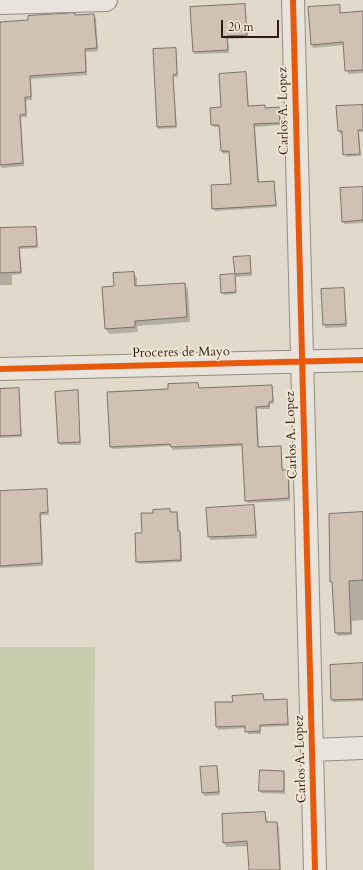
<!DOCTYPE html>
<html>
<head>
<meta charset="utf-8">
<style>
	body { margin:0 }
	#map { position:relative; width:363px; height:870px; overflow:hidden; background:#e1daca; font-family:Cardo,serif }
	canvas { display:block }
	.scale { position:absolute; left:221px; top:20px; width:58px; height:18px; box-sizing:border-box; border:2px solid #2e1a13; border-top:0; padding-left:5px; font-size:12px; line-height:14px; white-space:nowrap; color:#2e1a13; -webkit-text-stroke:3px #f2e9d6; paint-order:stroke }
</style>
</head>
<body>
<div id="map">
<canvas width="363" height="870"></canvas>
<div class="scale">20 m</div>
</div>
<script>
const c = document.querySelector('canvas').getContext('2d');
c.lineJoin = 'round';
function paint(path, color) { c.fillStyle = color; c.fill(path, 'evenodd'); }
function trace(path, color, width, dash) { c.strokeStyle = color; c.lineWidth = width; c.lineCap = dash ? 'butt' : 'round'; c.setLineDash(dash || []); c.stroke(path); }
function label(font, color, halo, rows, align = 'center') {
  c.font = font + ' Cardo,serif'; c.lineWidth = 3.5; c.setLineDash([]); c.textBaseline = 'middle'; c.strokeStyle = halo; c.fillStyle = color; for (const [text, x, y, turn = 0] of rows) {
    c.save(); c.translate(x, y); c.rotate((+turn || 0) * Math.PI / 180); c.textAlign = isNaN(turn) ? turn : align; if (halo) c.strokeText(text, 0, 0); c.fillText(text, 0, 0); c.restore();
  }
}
const green = new Path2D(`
	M0 647H95L94 870H0Z`);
const shadow = new Path2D(`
	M244 5 248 38 228 39 229 53 195 54 194 52Z
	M339 6 341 14 363 12V73L348 74 344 45 313 48 312 45Z
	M94 15 96 18 98 51 86 52 87 75 31 79 32 100H26L27 117H21L24 166 1 168 0 23Z
	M175 49 178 77H173L177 128 159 129 158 127Z
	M246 73 249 107 264 106 266 109 279 108 280 110 281 125 255 127 259 183 274 182 277 207 215 211 213 208 232 185 230 153 223 154 222 151 220 127H214L212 125Z
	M363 106V132H359L361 156 346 157 343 133 340 134 339 131Z
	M363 188V223L344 224 343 221Z
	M36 228 38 248 20 249 22 274 12 275V285H0V230Z
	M249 257 252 276 235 277 236 294 223 295 221 276 236 275 234 258Z
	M133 273 137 278V287L185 284 188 290 190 322 137 326 138 332 109 334 106 329 115 287Z
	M343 289 347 327 325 328 322 290Z
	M198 384 200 389 272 386 274 404H270V409H257L259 448 281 447 283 471H287L289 473 290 501 247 503 243 446 173 450 171 446 113 449 111 447 169 390Z
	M18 389 22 437 0 438V390Z
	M77 391 81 445H60L59 443Z
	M46 490 49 515H41L43 566 0 568V492Z
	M254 506 257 538 210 540 208 508Z
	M169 510 171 513H176L178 515 179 532 181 534 182 562 139 564 137 562 154 514Z
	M363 513V620L352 621V635L337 636 333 584 331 581Z
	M363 664V701L334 702 332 700Z
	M263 695 264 701 286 700 289 726 261 727V734H248L246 728 218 730 217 727 234 703Z
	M217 767 220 795 204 796 201 768Z
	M284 772 285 775V794L261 793 260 790Z
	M265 813 268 823H277L279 827 281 870H250L248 846 226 847 224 842Z`);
const building = new Path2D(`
	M245 4 247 35 227 36 228 50 193 52 190 7Z
	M340 5V13L363 11V70L345 71 343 42 311 45 308 7Z
	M75 13V15L94 14 97 48 85 49 86 72 30 76 31 97H25L26 114 20 115 23 163 0 165V22L28 20V16Z
	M176 48 177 74 173 75 176 126 157 127 153 49Z
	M246 72 248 106 265 105V108L279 107 280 123 254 124 258 182 274 181 276 205 212 209 211 185 231 184 229 151H221L219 125H211L210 108 221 107 219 74Z
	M363 105V130H358L360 154 343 155 342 131H338L336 106Z
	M363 187V220L342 222 340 188Z
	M36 227 37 246 19 247 21 272 0 273V228Z
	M250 256 251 273 235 274 233 257Z
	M134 272 135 286 185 283 187 317 135 321V327L105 329 102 287 114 286 113 273Z
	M235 274 236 292 221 293 220 275Z
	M344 288 346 324 323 325 321 289Z
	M198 383 199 388 272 385 273 401 269 402V406L256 407 258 447 281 446 282 470H288L289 498 245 501 242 444 171 447 170 444 110 447 107 392 168 389V384Z
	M19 388 21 435 0 436V389Z
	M78 390 80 442 58 443 55 392Z
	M47 489 48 512 40 513 42 563 0 566V491Z
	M254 505 256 535 208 537 206 508Z
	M170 509V512H177L178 531H180L181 560 136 562 135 533H142L141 513H153V510Z
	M363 512V580L349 581 351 633H335L332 582H330L329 514Z
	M363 663V699L331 700 330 665Z
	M263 694 264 700 287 699 288 724 260 725V731L245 732V726L216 727 215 702H233L232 696Z
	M217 766 219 792 202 793 200 767Z
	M260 770 284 771V791H259Z
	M265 812 266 822H277L280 870H249L247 841 223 843 222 814Z`);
const minor = new Path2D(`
	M293 0 315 870
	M0 3 106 0
	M0 369 363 360
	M312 750 363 748`);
const cycleway = new Path2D(`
	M293 0 315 870
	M0 369 363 360`);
const streetNames = [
	["Carlos A. Lopez",284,111,-91],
	["Proceres de Mayo",181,353,-1],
	["Carlos A. Lopez",292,435,-92],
	["Carlos A. Lopez",301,759,-92]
];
paint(green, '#c8cdad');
paint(shadow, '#0003');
paint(building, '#cfc2b3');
trace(building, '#7a736a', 1);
trace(minor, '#938c82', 24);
trace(minor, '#e8e4dc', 22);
trace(cycleway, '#e8590c', 6);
label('13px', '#2e1a13', '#f2e9d6', streetNames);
</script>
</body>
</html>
